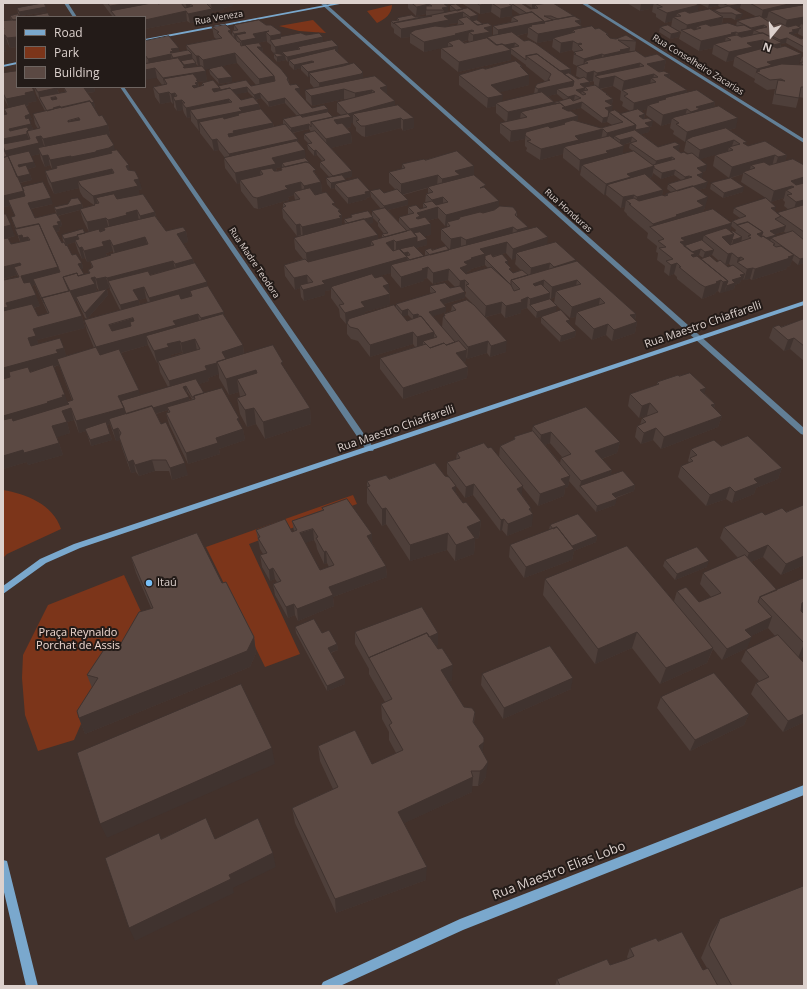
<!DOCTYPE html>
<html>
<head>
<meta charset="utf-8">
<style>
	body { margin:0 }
	#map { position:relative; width:807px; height:989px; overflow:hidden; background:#42312b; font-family:"Open Sans",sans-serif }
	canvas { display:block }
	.frame { position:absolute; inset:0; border:4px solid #dcd1cd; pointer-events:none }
	.legend { position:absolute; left:16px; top:16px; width:130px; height:72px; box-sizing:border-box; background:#231b18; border:1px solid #6d6460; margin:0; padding:5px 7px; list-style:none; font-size:12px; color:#dcd1cd }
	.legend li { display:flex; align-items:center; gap:8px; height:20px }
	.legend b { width:20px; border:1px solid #6d6460 }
	.north { position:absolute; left:751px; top:16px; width:40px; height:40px; -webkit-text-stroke:3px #231b18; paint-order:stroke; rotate:198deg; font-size:11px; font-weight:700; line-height:16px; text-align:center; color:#dcd1cd }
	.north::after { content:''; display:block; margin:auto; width:14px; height:18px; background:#dcd1cd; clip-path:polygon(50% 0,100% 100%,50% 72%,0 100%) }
</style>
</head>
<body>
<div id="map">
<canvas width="807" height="989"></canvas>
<div class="frame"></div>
<ul class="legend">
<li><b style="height:5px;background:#7aa8cd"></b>Road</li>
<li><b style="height:11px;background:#7c351a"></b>Park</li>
<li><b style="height:11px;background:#5b4943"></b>Building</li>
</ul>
<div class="north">N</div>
</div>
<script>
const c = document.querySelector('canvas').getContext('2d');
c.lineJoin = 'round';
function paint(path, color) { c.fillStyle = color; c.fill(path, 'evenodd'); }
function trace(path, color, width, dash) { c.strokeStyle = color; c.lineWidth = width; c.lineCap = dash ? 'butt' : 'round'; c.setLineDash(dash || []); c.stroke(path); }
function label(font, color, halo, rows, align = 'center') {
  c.font = font + ' "Open Sans",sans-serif'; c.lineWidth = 4; c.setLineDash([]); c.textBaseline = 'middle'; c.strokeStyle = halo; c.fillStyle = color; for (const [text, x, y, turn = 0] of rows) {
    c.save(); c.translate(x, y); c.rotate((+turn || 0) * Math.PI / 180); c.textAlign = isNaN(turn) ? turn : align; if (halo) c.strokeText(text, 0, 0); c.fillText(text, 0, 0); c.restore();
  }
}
const green = new Path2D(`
	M392 5C392 14 385 19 377 23L367 11Z
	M313 20 326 33 299 31 279 26Z
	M3 490C26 494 53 504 61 529L7 554 3 558Z
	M353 495 357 504 249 544 300 654 265 667 206 547Z
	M124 575 143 616 100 680 74 740 38 751 25 715 22 678 23 655 48 605Z`);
const street = new Path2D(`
	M64 3H68L77 17H73Z
	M320 3H325L804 428V435L801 434Z
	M581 3H586L804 139V143Z
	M120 87H124L373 447 374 449 373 451H367Z`);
const secondary = new Path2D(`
	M336 3H345L145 41V39Z
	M17 62V64L3 67V65Z
	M804 301V305L80 548 46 563 3 594V586L40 559 74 544Z
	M804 785V795L463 930 340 986H321L323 982 460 919Z
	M3 860 7 861 8 865 38 986H26L3 888Z`);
const wall = new Path2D(`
	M103 3H233V6L223 8 224 10 212 12 213 19 190 23 187 21 145 29V17H112V16L103 4Z
	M408 3H448V12H452L450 10V5L477 20 483 24 492 26V36H490V37L493 36V26L511 22 512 17 521 15 512 9V16L500 18 491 12 480 14 461 3H553L581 20 580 25 581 29H595L608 34V36L610 38 636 41 635 51H629V52L645 57 666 60 664 70 658 71 670 74 669 79 687 90V93L715 102 714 107 736 128 729 130 746 145 748 146 787 155 785 161 804 165V263L798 265 792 260 790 266 787 267V269L752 280 750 279 744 280 743 279 741 280 740 283 735 285 734 289 720 293 718 291 716 292 715 294 702 299 677 279V277L674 274 669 276 664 272 665 266 657 260 658 253 656 252 657 246 647 238 648 233 627 215V214L624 211 625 207 621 208 606 195V194L604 195 580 175 581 170 579 171 563 158V154L540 160 526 151 527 148 525 146V139L510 142 500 133V123L506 122 496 113V106L487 108 459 85V75L485 69 522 66V68L529 85 500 92 502 102 534 94 535 87 546 82 526 66V65L511 54V60L458 72 441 58V48L424 52 410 43V37L401 38 394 33V29L391 26V21L397 20V18L426 16V14L416 16 408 8ZM525 4 532 8H535L530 9 524 5ZM458 23 457 25 449 26V24ZM528 33 527 37 537 43 553 40 552 47 560 53 572 50 574 52 573 62V64L577 66 576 76 580 78 578 79 571 74V69L524 41 517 36ZM468 40 469 42 464 43 462 42ZM593 81 594 82V85L589 86 590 82ZM613 86 621 91 620 100 623 102 622 106 630 111 620 114 612 111 611 105 612 104 613 99 601 89ZM557 94 564 100 554 102 548 96ZM581 108 602 123 607 122 612 125 601 128 577 122 578 116 567 111ZM647 109 646 115 661 126 671 123 670 128 674 131 673 134 685 142H686L684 151 689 154H687L681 153 678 151 680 145 658 147 641 134 649 132 650 127 652 126 644 119 645 114 640 111ZM630 143 629 148 633 151 623 154 622 145ZM728 151 715 155 713 166 729 178 711 183 710 189 723 198 743 192 731 178 743 174 741 182 766 198 734 208 733 213 740 218 732 221V223L703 212 704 209 705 208 698 190 706 188 702 178V172L706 171 700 159ZM653 173 661 179 674 175 681 180 668 184 667 189 671 192 666 194 665 196 662 195 663 190 649 178 652 177ZM784 198 783 200 785 202 784 206 789 210 777 213 775 211 768 200 771 202ZM731 226 736 230 735 232H731L730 231ZM784 232 786 233 775 237V234ZM699 255 703 258 712 255 719 261 717 262 701 259 697 256ZM729 264 731 266 728 267 726 265Z
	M627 3H695L698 11H713L714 10 722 8 718 6 708 8 698 3H740L741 4V3H804V37L798 34V33L794 34V35L801 39 804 38V53L786 43 781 44V47L799 64H796L800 65V63L802 62H800L802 57 804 56V98L799 97 796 108 772 104 775 89 767 90 754 82 755 79 733 66 734 60 726 62 712 54 713 48 699 51 679 39 681 32 671 27 672 21 665 23 656 17V14L652 12 653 6H650V9L640 11ZM740 8 757 17 737 21 736 26 722 24 723 18H731L735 20 741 18 735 9Z
	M17 8 47 12 20 16 18 13Z
	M10 16 17 17V47L10 48 8 44 5 45 6 51 3 52V18L5 21 11 20Z
	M234 25 281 36 324 42 338 46V53L349 63V65L363 78 387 94 395 105 414 128 403 131 401 128 365 137 362 136 356 131V128L353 124V123H351V127L347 128 351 133 352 143 331 148 352 171V177L345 178 346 181 370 197 366 198 367 199 348 204 335 189V188L331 189 327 184 326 178H330L320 167V162L322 161 317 155 314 156 308 149 307 144 308 143 304 139V134L311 132 309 129 293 133 298 141 306 159 321 182 322 193 315 194 335 206 340 210V214L342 215V225L345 224 344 219 351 217V215L372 216V211L381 209 371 197 370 191 384 193 396 190 389 183V172L402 169V164L425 160 474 166V175L486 189 499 201V207L517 212V217L528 229 547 244 576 261 636 314 635 320 637 322 635 333 612 341 606 335 592 340 575 324 576 317 570 318 554 303 555 297 551 299 550 298 556 311 536 318 527 308 521 310V313L505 318 501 313 486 317 506 352 490 357 487 353 467 359 466 357V361L463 362 468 367 467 378 403 399 380 369V358L415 347 413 344 370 357 358 341 351 339 347 334V324H346L340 317 339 309 331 298V290L325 291V295L304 301 301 297 300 288 295 290 285 276 284 265 303 259 295 249 294 238 301 236H297L283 218 282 208 283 207V203L295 200 294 195 288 197 289 200 258 209 254 208 241 191 240 183 237 184 225 168 224 158H225L219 150 214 151 200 133V130L199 131 191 121V117L187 118 184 113 183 110 177 111 174 107V104H173L171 102 160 104 155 97 153 87 162 85 145 62V41L179 48V52L187 50 186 45 216 39 214 37 212 27 232 36V31L234 30ZM267 41V42L271 45V50L274 54V58L277 62 286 60 288 62H289V65L294 70 301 68V70L308 77H310V83L314 88 305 90 306 100 312 106 344 99H346L337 102V112L341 115 333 117 328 112V109L312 108 299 94H300L290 85 289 82 288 78 262 52 263 51 262 47 257 43ZM237 63 256 85 251 86H218L202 83V86L199 87 198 82 207 81 205 69ZM196 64 198 66 200 65 201 66 196 67ZM248 92 253 97 241 100 236 94ZM261 98 269 107 285 103 297 116 283 119V125L274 127 273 123 260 110 259 104 256 100ZM282 167V168H281V170L277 171 276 168ZM428 188V193L426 194 425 203H423V208L420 209 408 207V215L399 217V223L388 210 408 205 403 195ZM373 218 378 223V226L384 234H382V238L378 239V235L368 224 373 223ZM438 218 445 226 447 225V227L441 229V240L450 250H425V256H424L416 248 427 245 424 236 431 235V224L428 221ZM506 253 512 260 516 258 515 264 521 270 513 273 511 272 502 254ZM485 265 488 268 467 274V272L471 270V269ZM391 273V276L401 288 424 281V279L427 278 433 284 448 280 455 287 450 288 430 286V292L432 294 396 304V308L365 314V312L390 305 389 284 375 277ZM464 291 466 292 465 296 472 303 452 305 451 311 444 314V316H443L442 327 433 316 446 312 444 304 465 298ZM408 315 412 319 407 321 403 316Z
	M660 27 680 32 679 37 670 39 659 32Z
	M209 69 232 77V82L219 84 210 74Z
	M3 73 37 101 28 103 29 105 26 106 32 120H29L33 129 29 130 38 129 35 124 33 114 45 111 36 94 34 87H94L95 92 88 93 94 102 95 108H94L99 116 108 125 110 135 108 136 115 150 130 170 142 189 139 190V195L155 212 156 217 166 231H186L188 242 183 243 193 259 194 263 207 286 224 312V316L243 345 244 354 284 368 310 408 311 424 265 439 256 424 247 427 240 414 237 398 240 397 239 392 229 395 219 378V374L208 378 209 381 199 384 204 393 240 425 243 429 245 440 219 449 220 454 188 464 169 424 166 413 168 412V410L156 414 188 475 172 480 169 471H155L139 476 136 472 131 473 122 448 120 440 116 441 112 430 110 424 107 425 112 440 91 446 86 431 79 433 74 420 67 422 70 433 57 437 63 455 28 465 27 462 3 469V214L15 236 8 238 11 244 20 242 11 217 15 216 10 206 3 207V144H4L3 141V115L6 114 4 109 9 108 3 97ZM64 87 65 92 59 93 57 89ZM40 154 41 159 45 167 50 165 52 169 45 171 48 182 54 194 79 188 80 192 83 197 95 206 83 208 82 204 54 207 56 213 35 218 31 209 53 204 22 187 20 183 32 180 30 174 28 169 36 167 31 156ZM80 210 83 220 89 232 85 233 62 235 63 241 66 245 75 242 78 251 82 259 85 258 87 262 90 261 92 268 88 270 89 273 84 274 81 269H83L82 263 72 255 66 246 62 243 56 232 60 231 59 227 62 226 61 221 58 216ZM113 251V253L110 255 107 256 106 253ZM17 275 18 277 4 280V279ZM35 285 48 314 38 316 34 308 40 306 32 286ZM96 288H97L99 291 109 288 120 310 84 320 87 331 94 348 66 356 64 348 38 344 37 340 85 328 82 316 75 301H77L85 318 87 319 108 295 107 289 97 291ZM146 298 148 303 140 305 139 300ZM148 345 157 363 158 362 160 372 168 387 140 395 121 353ZM182 352 183 353 171 357V355ZM59 365 72 400 67 402 68 405 54 367ZM187 391 192 399 190 400 186 392Z
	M541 317 576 331 575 337 560 342 541 323Z
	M804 319V361L790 349 784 351 769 338 773 327H781Z
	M657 382 705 394 715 404 714 408 722 416 718 427 661 449 653 440 641 444 635 437 637 426 640 425 642 418 648 415H647L639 418 628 406 630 394 657 385Z
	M533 426 620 442 617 453 602 459 612 470 610 475 635 485 634 491 616 498 615 505 596 512 569 481 568 487 565 488 564 496 538 506 516 479 522 495 531 508V511L532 526 507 536 502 530 500 531 473 495 465 498 447 474V462L456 459 457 453 488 448 499 457 500 446 514 439V437L532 431ZM550 443 562 457 561 458 560 463 545 445Z
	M721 446 782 468 778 479 756 488 754 494 732 503 726 499 706 506 678 477 681 466 689 463V462L688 461 691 449Z
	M389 479 456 493 463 503 481 521 479 538 475 539 474 554 455 561 447 550 410 561 386 524 382 526 367 503V481Z
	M804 505V565L781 575 763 557 751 562 804 643V656L800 658 804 722 783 732 751 694 756 683 759 681 741 661 746 650 775 636 768 628 751 636 747 648 722 660 713 649 707 663 660 684 632 648 595 664 543 595 545 579 674 601 677 591 699 602 711 597 700 584 703 573 738 558 720 538 724 527 765 515 786 512Z
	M322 508 372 534V543L386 566 387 577 333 597 334 606 298 621 295 615 288 618 275 595 273 584 277 582 275 579 270 581 262 567 260 555 263 554 260 549 256 530 292 532 294 531 292 521 322 510ZM314 540 316 544 317 549 324 564 327 563 329 567 320 570 305 543Z
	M550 525 597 536 596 542 574 551 572 560 524 578 509 557 510 545 549 530Z
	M131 557 222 583 254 637 256 653 250 667 85 734 79 718 92 688 87 675 120 645 151 608 136 573Z
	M665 560 707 567 675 580 663 566Z
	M295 627 322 633 337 644 338 650 331 653 345 678V684L327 691 296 633Z
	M355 632 438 645 435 646 452 680 448 682 464 707 475 712 474 723 483 753 486 777 482 783 478 786H472V792L404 823 426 880 336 913 295 823 292 808 333 789 320 761 318 746 372 764 396 753 389 740V732L382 719 381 704 385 702 369 674V669L355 644Z
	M482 674 571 689 503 719 481 685Z
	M661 697 749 714 744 725 690 751 657 708Z
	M720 919 804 986H555L557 979 610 965 628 959 627 957 630 948 658 941 703 970 707 968 701 958 712 932Z`);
const shadedWall = new Path2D(`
	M129 3H179L111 11 112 16 110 6Z
	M211 3H233V6L223 8 224 10 212 12Z
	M440 3H448V15L463 12V22L458 20V23L449 24V30L410 33V37L401 38V29L443 18 444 10H440Z
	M489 3H492L491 12 480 14V5Z
	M508 3H510V7L512 6V16L500 18 501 9Z
	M535 3H549L535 5V8H532V4Z
	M641 3H654L653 6H650V9L640 11Z
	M712 3H719L718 6 708 8 709 4Z
	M793 3H804V9L769 11 767 18 761 19 763 10Z
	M186 4H190L192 13 187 12Z
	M429 4V10L426 6V14L416 16 417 7Z
	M741 4 740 8 728 11 729 6Z
	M699 5 697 15 681 16 677 13 676 19 673 17 672 21 665 23 667 13Z
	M46 7 47 12 20 16 19 12Z
	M212 9 213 19 190 23 188 14Z
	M186 11 187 21 145 29V20Z
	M743 14 741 18 735 20 736 15Z
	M478 15 477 24 469 26 470 17Z
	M723 17 721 27 701 28 697 26 696 32H686L687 25Z
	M804 17V25L801 24 800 26 784 30 787 20Z
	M581 20 580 26H582L580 35 573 30 572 37 553 38V40L537 43 538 34 575 21Z
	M544 21 543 30 530 25V28L528 27V33L498 40V30Z
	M764 25 763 30H754L751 39 736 43 738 33 750 29Z
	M492 26V36H490V39L487 37V42L473 45V35L483 28Z
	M800 28 798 33 794 34V36L789 33 792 30Z
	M231 30 232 40 228 31Z
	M472 30V34L469 32 468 40 456 43 448 42V47L424 52V42Z
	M269 31 266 32 267 41 257 43 243 51 241 41 236 35 237 43H235L234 34 245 32 246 40 253 34Z
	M680 32 679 37 670 39 671 34Z
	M736 32 734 41 726 37 724 45 714 44 713 48 699 51 701 41Z
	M281 34 282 44 281 38 280 37 281 44 271 41 270 36Z
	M3 35H5L8 44 5 45 6 51 3 52Z
	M17 37V47L10 48 7 38Z
	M323 37 324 47 300 49 298 47 299 52H282L283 55 276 56 275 47Z
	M787 38 786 43 781 44 779 53 771 55 773 45 779 44 780 40Z
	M763 40 761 49 735 56 734 60 726 62 729 52 747 43Z
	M573 41 572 50 560 53 561 43Z
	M515 43 514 48H510V49L499 46Z
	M338 46V53L289 60V62H288L287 57Z
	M257 47H262L263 51 258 52Z
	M179 48 180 56 192 54 193 63H196V68L206 71 207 81 198 82 199 90 167 84 164 79 165 88 163 78 175 68 173 58 171 54 172 64 150 69 148 59 170 52 171 49Z
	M630 48 628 57 602 65 604 55 620 50Z
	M511 50V60L458 72 459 62Z
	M235 53 237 63 204 70 203 60Z
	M602 54 601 64 588 63 585 61 584 68 583 69 584 59Z
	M802 54 799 64 770 71H760L758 70 757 73 756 72 754 79 757 69 767 62Z
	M285 55 286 60 277 62V57Z
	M196 56H199L200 65 198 66Z
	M666 60 664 70 646 74 647 64Z
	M312 61V66L301 65V68L294 70V65Z
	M349 63V68L309 73 310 77H308V72Z
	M640 63 639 73 615 76 613 86 598 89 600 79 596 77 597 73Z
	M155 68 157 78 145 80V70Z
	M571 69V74L560 76V71Z
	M594 71 593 81 586 82 587 73Z
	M363 72V82L320 93 319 83Z
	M654 74 653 80 651 78 650 85 622 90 624 81Z
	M670 74 668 84 664 75Z
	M529 75V85L490 95 491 85Z
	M274 76 275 86 260 89 259 79Z
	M232 77V82L219 84 218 79Z
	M574 81 573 91 557 89V94L537 99 538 89Z
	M590 82 589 87 585 88 584 93 582 91 581 94 576 90 580 84Z
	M387 86V96L380 88Z
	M52 87H65L57 89 60 98 42 102 39 97 40 102 38 92Z
	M91 87H94L95 92 86 93 84 88Z
	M247 87 248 92 213 99 212 89 220 88Z
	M300 88V94L296 95 295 89Z
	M344 89V99L312 106 311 96Z
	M372 90V100L355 104V93Z
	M687 90 685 101 665 98 664 106 658 101 656 107 648 105 647 109 633 113 634 103Z
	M34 91 37 101 28 103 29 105 9 109 6 99 25 93Z
	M169 92 171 102 160 104 159 94Z
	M175 93 176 101 182 100 183 110 177 111 175 101 173 97 174 104H173L171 94Z
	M260 93 261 98 255 100 254 95Z
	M503 95 502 105 496 103V106L487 108 488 98Z
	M575 95 574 100 567 102 568 97Z
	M285 98V103L269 107 268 102Z
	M229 99 231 109 190 110 191 117 187 118 186 108Z
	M613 99 612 104 605 106V101Z
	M395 101V111L359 120 353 114V123H351V127L335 131 334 120 348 117V114Z
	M94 102 95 108 63 114 62 109Z
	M554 102 553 112 527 117 521 112 520 119 507 123 508 112Z
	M582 102 581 108 564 112 560 108Z
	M715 102 713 112 689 122 691 112 696 107Z
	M259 104 261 114 239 115 237 114 238 123 199 122 200 130 199 131 197 120 239 108Z
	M60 106 62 111 55 113 53 108Z
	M613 106 612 111 604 113 605 108Z
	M328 109V114L300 120V115Z
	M687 109 684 119 672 118 671 123 661 126 663 115Z
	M30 114 32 120 26 121 25 116Z
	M645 114 644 119 639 116Z
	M578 116 577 127 565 124 563 123 562 130 526 132 525 139 510 142 511 131Z
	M608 117 607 122 602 123 603 118Z
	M79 118 82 129 70 131 68 121Z
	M401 118V128L365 137V126Z
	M414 118V128L403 131V120Z
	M738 118 736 128 688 141 686 140V142H685L687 132Z
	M653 121 652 126 650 127 649 132 635 136V130L645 123Z
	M273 123 274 133 229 145 228 134 233 131Z
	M31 124 33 129 10 134 9 129Z
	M309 124V129L291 133V128Z
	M108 125 110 135 103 138 46 150 43 139Z
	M636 125 635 136H614V141L605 143 607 133Z
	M603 129 601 140 564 147 563 154 540 160 541 149 575 136Z
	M351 133 352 143 327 149 326 139Z
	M27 134 29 139 4 144 3 139Z
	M41 136 44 146 40 147 42 154 38 148 40 154 9 161 8 159 5 151 36 137Z
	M632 137 631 142 620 146V140Z
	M217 139 219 150 214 151 212 140Z
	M298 139V149L230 165 229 154Z
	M734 140 731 149 729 147 728 151 698 160 700 150Z
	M114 145 116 155 111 151 113 157 74 168 71 157 96 151Z
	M680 145 679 151 672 153 673 147Z
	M624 146 622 157 582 165 581 170 579 171 580 160 606 151Z
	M305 150 306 160 282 163V167L276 168 277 174H263L260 170 261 178 240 180V183L237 184 235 173 272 158Z
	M316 150 317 155 314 156V151Z
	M48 155 50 165 45 167 42 156Z
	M775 155 772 166 751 165 749 173 743 172V174L729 178 732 167Z
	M787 155 784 166 775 168 778 157Z
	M71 156 73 166H56L57 170 53 171 50 160Z
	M672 157 671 163 655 167 656 161Z
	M34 162 36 167 20 171 18 165Z
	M129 165 131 175 126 166Z
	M707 165 706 171 696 174 697 168Z
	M474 166V176L442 190V179L455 171Z
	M654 166 652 177 630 183 607 185 606 194 604 195 606 184 627 174Z
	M112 169 114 180 78 181 79 188 54 194 51 183Z
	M675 170 674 175 661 179 662 173Z
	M352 171V177L333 181V176Z
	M703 173 702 178 697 175Z
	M30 174 32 180 18 183 17 177Z
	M438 175 437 185 401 195V184Z
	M689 176 688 181 684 182 685 177Z
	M804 177V187H794L792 186 790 192 786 190 784 198 771 202 774 191 791 181Z
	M139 179 142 189 139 190 140 197 99 203 96 198 98 206H95L93 196 134 180Z
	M346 180V185L335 184V188L331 189V183Z
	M301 182 302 193 294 192V195L288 197 289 200 258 209 257 198 285 186Z
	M321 182 322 193 305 197 304 186Z
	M708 182 706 188 676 196 677 191Z
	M744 187 743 192 723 198 724 193Z
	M663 190 661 201 635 208 637 197Z
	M24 191 27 202 8 200 10 206 3 207V196Z
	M370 191V197L366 198 367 199 348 204V198Z
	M634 195 632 205 626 200 625 207 621 208 623 197Z
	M443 197V208L440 209 438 207V218L420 223V227L431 224V235L417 238V242L427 239V245L402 252 400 249V252L396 253V242L394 240V251L386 254V243L389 242 410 236V229L416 228 417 213 431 209 432 200Z
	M708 197 705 208 704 209 702 217 652 229 653 224 676 215 697 201Z
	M51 198 53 204 30 209 28 203Z
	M408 200V205L384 211V206Z
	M804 200V210L793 213 796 202Z
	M499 201V212L447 222V225L445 226 446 215Z
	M82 204 83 209 57 216 56 210Z
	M776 207 774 213 771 208Z
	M137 210 139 221 110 231 108 220 126 213Z
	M340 210 341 216 342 215V226L303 238 302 227Z
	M155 212 157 223 142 227 140 216Z
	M373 217V223L348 229V224Z
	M106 218 109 229 104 228 105 230 89 233 87 222Z
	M61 221 62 226 59 227 60 231 55 232 53 226 57 222Z
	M732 223 729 234 704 235 702 242 679 249 681 238Z
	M300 224 301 235 297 236 296 225Z
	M11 225 15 236 3 239V227Z
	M786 226 784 232 768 236 770 231Z
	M513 227 512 238 466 251V240Z
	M528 227 527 238 516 241 517 230Z
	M40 229 28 238 31 248 26 249 22 235 25 246 22 247 18 234Z
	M186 231 188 242 179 245 177 234Z
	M763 232 759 243 757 234Z
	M734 234 731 245 720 248 722 237Z
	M378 235V246L374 245 371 241V248L307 264 306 253Z
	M776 235 774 240 771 238 770 241 762 239Z
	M77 236 79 241 75 240V242L66 245 64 239Z
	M145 237 148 248 116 257 113 246Z
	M461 237V248L450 250 451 239Z
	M548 237 547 248 516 253V258L512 260 513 249Z
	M742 237 741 243 732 246 733 240Z
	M110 240 113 251 106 253 107 257 87 262 84 251 102 242Z
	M507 242 506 253 485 258V265L471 269V270L467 272V277L460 268 464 262 471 258 480 249Z
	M82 247 85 258 82 259 79 248Z
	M701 249 699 255 694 257 692 265 686 254Z
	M714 250 712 255 703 258 705 252Z
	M408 252 407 268 391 265V273L333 289 331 287V290L325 291V295L304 301 303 290 322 281Z
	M732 253 729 264 725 265 728 254Z
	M794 255 790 266 787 267V269L752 280 755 269Z
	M741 257 739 263 737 262 738 258Z
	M804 258V263L798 265 800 259Z
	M193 259 195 270 177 275 175 264Z
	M576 260 575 271 552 278 554 267Z
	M173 261 176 272 108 281 110 289H109L107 278Z
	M508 261V266L505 262Z
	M20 263 23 274 14 267 17 275 3 279V267Z
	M82 263 83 269 80 270 78 264Z
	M550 263 548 274 530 279 531 268Z
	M677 263 674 274 669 276 671 265Z
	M58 267 61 278 33 279 35 285 25 288 21 276Z
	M428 267 427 278 424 279V281L401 288V277Z
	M753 268 750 279 744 280 747 269Z
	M449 269 448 280 433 284V273Z
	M745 274 743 280H741L740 283 735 285 734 289 725 292 726 286 732 280 740 275Z
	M307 275 308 286 300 285V288L295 290 294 278Z
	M95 277 97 288H96L98 295 76 297 77 301 73 302 70 291 91 278Z
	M106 277 109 288 99 291 96 279Z
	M465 280V291L459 292 460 281Z
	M544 280 543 292 532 295 533 284Z
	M577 280 575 291H556L555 297 551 299 552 287Z
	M721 280 718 291 716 292 715 294 702 299 705 287Z
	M728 281 725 292 720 293 723 282Z
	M207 282 208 293 190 291 191 298 152 309 149 298Z
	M389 284 390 305 365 312V319L347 323V324H346L345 313 383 286Z
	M144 287 146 298 136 301 133 290Z
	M107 289 108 295 87 319 85 313Z
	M465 292V298L440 305V300Z
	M550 293 549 304 530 305V299Z
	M36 295 40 306 11 314 3 320V308L6 303Z
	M528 297 527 308 521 310V313L505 318 506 306 521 300Z
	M600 298 598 310 577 312 576 317 570 318 572 307Z
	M139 300 141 312 123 317 120 305Z
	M502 302 501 313 485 317 486 306Z
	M557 306 556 311 536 318 537 312Z
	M446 307V312L429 318V312Z
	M408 309V315L402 317V311Z
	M224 312 225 323 203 330 201 318Z
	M198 314 200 325 146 336 148 345 99 359 96 347 173 321Z
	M418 314V320L413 321V315Z
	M636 314 634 323 637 322 635 333 612 341 614 330 630 315Z
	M82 316 85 328 37 340 39 347 32 349 28 338 33 329Z
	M133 318 136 329 131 326 130 322 132 331 112 336 109 325Z
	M570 320V325L566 321Z
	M608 324 606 335 592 340 594 329Z
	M576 331 575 337 560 342 561 336Z
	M413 332V344L370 357V345Z
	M434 332V344L423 341V347L417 349V337Z
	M794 338 790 349 784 351 788 340Z
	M195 339 197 351 183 355 181 343Z
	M180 341 182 352 171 355V358L158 361V362L157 363 154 351 167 344Z
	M488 341 487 353 467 359 468 347Z
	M507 341 506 352 490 357 491 346Z
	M243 345 244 357 227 362 222 352Z
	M64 348 67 359H57L59 365 3 381V368Z
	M467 350 466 361 455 365 456 353Z
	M217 363 219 374 208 378 209 381 187 388 186 386 187 391 184 392 171 393 169 381 205 366Z
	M468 367 467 378 403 399V388Z
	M256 370 258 386 237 379 239 392 229 395 226 379Z
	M706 388 703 400 700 390Z
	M139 390 142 401 123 407 118 396Z
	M62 395H65L69 406 3 429V416L47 402Z
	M189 397 190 403 167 407 168 410 141 418 139 412Z
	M650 403 647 415 639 418 642 406Z
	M715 404 712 415 711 405Z
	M71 408 74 420 67 422 70 433 56 438 52 426 62 411Z
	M124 408 126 414 109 419 110 424 79 433 76 421Z
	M254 408 256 424 247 427 245 410Z
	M310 408 311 424 265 439 263 422Z
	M722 416 718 427 661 449 664 437Z
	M239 418 241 429 237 419Z
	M118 428 121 440 116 441 113 430Z
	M656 428 653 440 641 444 644 433Z
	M243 429 245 440 219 449 220 454 188 464 186 453 216 438Z
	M551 432 550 443 540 447 541 435Z
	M110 434 112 440 91 446 90 440Z
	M620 442 617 453 593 462 595 451Z
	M59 443 63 455 28 465 24 453Z
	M23 450 27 462 3 469V456Z
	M133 460 136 472 131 473 128 462Z
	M152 460 155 471 139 476 135 465Z
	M185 463 188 475 172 480 170 468Z
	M782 468 778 479 756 488 754 494 732 503 735 492 754 479Z
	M612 470 609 481 580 486 579 492 581 481Z
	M570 476 568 487 565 488 564 496 538 506 540 494 561 479Z
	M474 484 473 495 465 498 466 487Z
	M635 485 634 491 611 499 612 494Z
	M456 486 455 503 452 488Z
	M523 486 521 498 517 489Z
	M730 487 726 499 706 506 710 495Z
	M617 499 615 505 596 512 597 506Z
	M386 508V524L382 526V509Z
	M531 508 530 516 533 514 532 526 507 536 508 524 529 509Z
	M504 519 502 530 500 531 501 520Z
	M481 521 479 538 475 539 474 554 455 561 456 545 467 527Z
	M313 529 314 540 301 545 300 533Z
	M448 533 447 550 410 561V545Z
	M372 534V546L367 536Z
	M597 536 596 542 574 551 572 560 524 578 526 567 568 548Z
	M768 545 763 557 744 565 749 553Z
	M326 551 327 563 324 564V552Z
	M804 556V565L781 575 786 564Z
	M709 561 707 567 675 580 677 574Z
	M386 566 387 577 333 597 334 606 298 621 297 609 329 587Z
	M273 568 275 579 270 581 269 570Z
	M804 602V615L794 619 802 603Z
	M294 604 295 615 288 618 286 607Z
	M772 617 768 628 741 641 745 630Z
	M637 632 632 648 595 664 598 649Z
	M438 633V645L376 670 371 661Z
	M254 637 256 653 250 667 85 734 79 718Z
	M752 637 747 648 722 660 727 649Z
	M337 644 338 650 329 653 328 648Z
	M804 644V656L797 660Z
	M713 648 707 663 660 684 666 668Z
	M453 665 452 680 440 686 441 670Z
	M345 678V684L327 691V686Z
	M573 678 571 689 503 719 504 708Z
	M749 714 744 725 690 751 695 740Z
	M804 714V722L783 732 788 721Z
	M484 742 482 757 479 746Z
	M272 748 275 764 107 838 100 824Z
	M488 762 486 777 482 783 478 786 480 771Z
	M473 777 472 792 398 826V812Z
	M273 853 276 867 233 888 234 893 135 941 129 928 229 875Z
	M427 867 426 880 336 913 335 899Z`);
const building = new Path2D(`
	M44 3 46 7 19 12 17 8Z
	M108 3H129L110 6Z
	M152 3H157L158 4 162 3H181L185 8 193 6 190 4H186L184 3H206L212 9 188 14 186 11 145 20V17H116L111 11Z
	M412 3H443L448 7 442 8 444 10H426V6H432L429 4 417 7Z
	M477 3H489L480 5Z
	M492 3H509H508L512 6 501 9Z
	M511 3H521L530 9 538 8 535 5 547 3H553L574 16 558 19 551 16H544L553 20 544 22V21L532 12 527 13Z
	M655 3H695L699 5 667 13 657 8 662 7Z
	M723 3H740L741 4 729 6Z
	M750 3H793L763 10Z
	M456 4 463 9 457 11 450 5Z
	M804 5V17L787 20 769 11Z
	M729 6 743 14 736 15 732 13H720L714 10Z
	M468 8 478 15 470 17 463 12 444 16 449 20 401 29 394 23Z
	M710 9 723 17 687 25 673 17 681 16 677 13 685 11 689 13Z
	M532 12 544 21 498 30 493 26 518 21 512 17Z
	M48 13 50 17H26Z
	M18 14 20 17H17V20H13L10 16Z
	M412 15 415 17 432 16 394 23V24L391 21 399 20 397 18Z
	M574 16 581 20 575 21 582 26 538 34 528 27 532 26 530 25 545 23 544 22Z
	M760 16 774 25 780 23 788 27 796 25 801 28 792 30 795 31 789 33 801 39 804 38V47L787 38 780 40 772 36H769L763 33H760L754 30 767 27 764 25 751 28 737 21Z
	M467 17 477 25 488 23 492 26 484 28 490 32 473 35 469 32 474 31 472 30 455 34 456 35 424 42 410 33 415 30 435 26 445 27 464 24 458 19Z
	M17 20V37L7 38 5 35H3V29H4L3 27V21Z
	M259 20 266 25H271L281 32V34L270 36 266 32 269 31 253 34 256 38 241 41 236 35 246 33 245 32 234 34 232 31 238 30 234 25Z
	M477 20 483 24 478 25 472 21Z
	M728 23 737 26 744 25 753 30 738 33 736 32 731 33 732 34 701 41 681 30 691 28 694 30 701 28 697 26 706 24 710 26Z
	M226 25 231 30 228 31 238 42H240L241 46 245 45 274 76 259 79 235 53 203 60 199 56H196L186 45 222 38 217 33 219 32 212 27Z
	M668 25 680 32 671 34 660 27Z
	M592 26 595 29 599 28 608 34H606L610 38 616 39 626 35 636 41 618 40 630 48 620 50 622 51 604 55 602 54 584 59 574 54H576L574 52 583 50 578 45 582 44 580 43 578 44 573 41 561 43 553 38 575 32 573 30Z
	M512 32 524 41 529 40 535 43 571 69 560 71 537 54 526 56V60L510 48 519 46 515 43 505 45 502 44 497 45 487 37Z
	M301 33 306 35 319 33 323 37 275 47 270 40 281 38 280 37Z
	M763 33 782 43 773 45 763 40 747 43 753 47 729 52 714 44 731 40 726 37 737 35 741 37Z
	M169 36 179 48 171 49 173 51 170 52 171 53 188 50 192 54 173 58 171 54 148 59 145 55V41Z
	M487 38 496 45 502 44 511 50 459 62 441 48 453 46 448 42 459 39 464 43Z
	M332 40 338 46 287 57 282 52 300 49 298 47Z
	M259 43 262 47H257L281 69 288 78 287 79 290 85 296 84 300 88 295 89 312 108 324 105 328 109 300 115 285 98 268 102 260 93 254 95 247 87 232 90 230 88 220 90V88L218 86 246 80 251 86 275 81 274 76 245 45Z
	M772 46 777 48 785 46 802 54 767 62 772 65 757 69 735 56Z
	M338 48 335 50 349 63 308 72 301 65 314 62 312 61 294 65 289 60Z
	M636 51 645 57 657 54 666 60 647 64 659 72 664 71 670 74 664 75 687 90 634 103 624 96 628 94 622 90 656 82 651 78 658 77 654 74 624 81 615 76 600 79 595 76 644 66 640 63 597 73 594 71 587 73 577 66 588 63 585 61Z
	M274 53 285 55 277 57Z
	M537 54 574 81 538 89 535 87 537 84 550 80H548L551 74 526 56Z
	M178 58 185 67H183L184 68 202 66 206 71 163 78 155 68 145 70V64Z
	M193 59 196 63 184 65 181 61Z
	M516 61 522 66H520L529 75 491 85 503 95 488 98 459 75 483 68 485 69Z
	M804 62V65L800 63Z
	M354 63 363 72 361 74 319 83 309 73 343 66Z
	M782 64 804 65V87H801L799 98 775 94 778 80 785 81 781 79 770 80 756 72 760 71 758 70Z
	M222 66 232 77 218 79 209 69Z
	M17 71V87H32L34 91 25 93 26 95 6 99 3 93V73Z
	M569 73 578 79 584 77 590 82 580 84 585 88 576 90 583 95 586 94 582 91 588 90 585 87 595 85 607 94H606L613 99 605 101 613 106 605 108 609 111 608 117 603 118 582 102 565 107 560 103 555 104 553 103 570 98 573 101 581 98 575 95 568 97 557 89 573 86 574 81 564 74Z
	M193 74 198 80H196L198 82 195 83 197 85 192 86 194 88 204 85 202 83 213 80 220 88 212 89 214 92 230 88 241 100 253 97 259 104 239 108 242 111 197 120 190 110 232 102 229 99 186 108 182 103H185L182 100 175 101 173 97 177 96 175 93 171 94 169 92 159 94 153 87 167 84 164 79Z
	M375 76 387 86 380 88 395 101 348 114 337 102 375 92 372 90 355 93 344 89 311 96 305 90Z
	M35 87H57V88L38 92Z
	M64 87H91L84 88 94 102 91 103 90 101 61 108 60 106 53 108 54 109 47 111 39 97 66 92ZM56 97 57 99 52 100 51 98Z
	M697 90 715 102 696 107 700 109 691 112 687 109 663 115 648 105 659 102 658 101 666 99 665 98Z
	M542 92 554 102 508 112 496 103Z
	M90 101 99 116 102 115 108 125 100 127 43 139 41 136 36 137 39 143 5 151 3 146V144L30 139 27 131 40 128 33 114ZM79 118 80 120 68 122V121Z
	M560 103 565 107 562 108 568 111H571L578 116 525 129 511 131 500 123 527 117 521 112Z
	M25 104 30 114 25 116 26 119 29 118 31 124 9 129 10 131 27 127 29 130 27 131V134L3 139V115L7 114 4 109Z
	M398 105 414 118 403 120 401 118 365 126H361L356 121 359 120 353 114Z
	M719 106 738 118 687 132 676 124 679 123 672 118Z
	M261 109 273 123 233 131 234 133 228 134 229 137 285 124 298 139 229 154 217 139 212 140 199 122 223 117 224 119 239 115 237 114Z
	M638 109 645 114 639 116 643 119 648 118 653 121 645 123 650 127 635 130 636 125 620 114Z
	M615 110 636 125 607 133 603 129 575 136 579 140 541 149 527 141 531 140 525 135 526 132 548 126 550 128 565 124 563 123 573 120 601 128 623 122 609 112Z
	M328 112 333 117 311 122V127L309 124 291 128 283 119 300 115 302 117Z
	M348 114 351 117 334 120 337 124 342 123 351 133 326 139 311 122Z
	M726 128 747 142 743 143 748 146 765 141 787 155 778 157 775 155 732 167 715 155 733 150 729 147 740 144 734 140 700 150 686 140 692 137Z
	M635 130 658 147 675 142 680 145 673 147 681 153 684 152 687 154 692 153 707 165 697 168 703 173 697 175 708 182 677 191 668 184 692 177 689 176 685 177 675 170 662 173 654 168V166L653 165 675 159 672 157 656 161 630 143 637 141 632 137 620 140 614 136Z
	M315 131 352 171 333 176 320 162 325 160 316 150 314 151 307 144 312 143 304 134Z
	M107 134 114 145 109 148 96 151V152L71 157V156L50 160 48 155 42 156 38 148Z
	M610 136 624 146 606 151 608 153 580 160 564 147Z
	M297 141 305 150 272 158 276 164 235 173 224 158Z
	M3 148 7 156 29 151 34 162 18 165 19 167 26 165 30 174 17 177 8 156 3 158Z
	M117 150 129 165 126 166 128 170 135 171 139 179 134 180 138 186 93 196 81 186 78 181 114 173 112 169 51 183 45 171 57 168 56 166 112 153 111 151Z
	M457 151 474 166 455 171 460 175 442 179 438 175 401 184 389 172 405 168 402 164 424 159 425 160Z
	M634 151 654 166 627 174 631 177 606 184 582 165Z
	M8 156 24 191 3 196V158Z
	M305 158 309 162H306L285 167 282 163Z
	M793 159 804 165V177L791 181 796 185 804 183V200L796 202 787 195 792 194 786 190 794 187 792 186 774 191 743 172 755 168 751 165 764 162 769 165Z
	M306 162 309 163 316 170 313 171 321 182 304 186 301 182 285 186 288 189 257 198 253 197 240 180 261 175 263 174 260 170 272 168 274 171H278L282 170 281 168Z
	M645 174 663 190 637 197 634 195 623 197 607 185Z
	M342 175 346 180 331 183 326 178Z
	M474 175 486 185 480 188 484 187 499 201 446 215 438 207 417 213 420 216 416 218 418 219 425 217 431 224 410 229 399 217 414 213 408 207 416 205 420 209 427 207 423 203 432 201 436 205 448 202 443 197 432 200 426 194 433 192 428 187Z
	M358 178 370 191 365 192 366 194 348 198 335 184Z
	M731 178 744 187 724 193 711 183Z
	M43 182 51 198 28 203 35 218 56 213 61 221 57 222 59 225 53 226 62 243 64 242 66 246 67 245 72 255 76 254 82 263 78 264 84 274 78 276 77 273 63 277 65 282 69 291 42 298 44 303 33 279 60 272 58 267 39 224 16 229 11 217 15 216 8 200 25 196 22 187Z
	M693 186 708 197 697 201 704 206 676 215 678 216 653 224 629 204H631L626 200 634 198 639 201 662 195 665 196 668 195 666 194Z
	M310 188 315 195 326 192 335 203 332 204 340 210 338 211 342 215 339 216 341 218 302 227 300 224 296 225 282 208 286 206 283 203 300 199 294 192Z
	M380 189 384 193 397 189 408 200 384 206 370 191Z
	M114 194 117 199 143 194 155 212 140 216 137 210 126 213 127 215 108 220 106 218 87 222 80 209 95 205 94 204 99 203 96 198Z
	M78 198 82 204 56 210 54 207 68 204 71 199Z
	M766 198 776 207 771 208 781 216 775 219 786 226 770 231 776 235 766 238 763 236 761 237 763 232 748 222 738 225 732 221 746 216 734 208Z
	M804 205V232L777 213Z
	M500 206 513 207 517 212 515 215 528 227 517 230 513 227 466 240 461 237 451 239 441 229 450 226 447 222 459 219 460 217 480 212 483 213 494 210Z
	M385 208 407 231 385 237 382 234 388 233 378 221 380 220 372 211Z
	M713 209 732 223 681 238 685 241 680 242 695 254 691 255 693 257 697 256 728 281 723 282 721 280 716 282 718 283 705 287 700 284 679 267H681L677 263 671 265 666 261 673 259 659 248 666 247 658 241 664 239 650 227Z
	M368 211 373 217 348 223 344 219 352 217 351 215Z
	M3 214H6L11 225 3 227Z
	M155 216 166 231 183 227 186 231 177 234 193 259 175 264 173 261 107 278 106 277 96 279 95 277 91 278 95 284 70 291 63 277 77 273 78 276 90 273 88 270 93 267 90 261 111 255 110 254 148 244 145 237 113 246 110 240 102 242 104 246 84 251 82 247 79 248 75 240 79 239 77 235 99 229 100 232 105 230 104 228Z
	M364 219 378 235 306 253 294 238Z
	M748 222 763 232 757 234 761 237 763 236 775 244 773 245 776 247 781 246 794 255 788 257 790 258 755 269 753 268 747 269 737 262 744 259 741 257 738 258 732 253 728 254 704 235 726 228 734 234 722 237 730 245 751 238 748 236 751 235 737 225Z
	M39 224 58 267 21 276 24 283 30 282 36 295 6 303 8 307 3 308V277L4 280 19 277 14 267 21 265 20 263 3 267V239L8 238 11 244 30 240 28 237 23 238 22 235 18 236 15 229Z
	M537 227 548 237 513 249 507 242 480 249 485 254 471 258 472 259 464 262 468 265 460 268 466 274 491 267 511 285 514 291 520 289 511 280 577 261 636 314 630 315 637 322 614 330 608 324 594 329 577 312 605 303 600 298 572 307 556 291 581 284 577 280 552 287 544 280 533 284 535 286 541 284 550 293 530 299 528 297 521 300 522 302 506 306 502 302 486 306 466 285 469 284 465 280 460 281 449 269 433 273 428 267 422 269 424 270 401 277 391 265Z
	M83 229 85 233 77 235 78 236 64 239 62 235Z
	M411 230 417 237 396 242 394 240 386 243 393 251 399 249 407 257 322 281 325 284 303 290 300 285 313 282 307 275 294 278 284 265 305 259 308 262 374 245 371 241Z
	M733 231 742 237 733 240 732 239 734 234 731 232Z
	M793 231 804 240V258L800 259 771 238Z
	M420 232 427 239 417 242V237L414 233Z
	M702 240 714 250 705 252 701 249 692 252 684 246Z
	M556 242 576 260 554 267 550 263 531 268 516 253Z
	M414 246 424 256 410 260 406 256 410 255 408 252 404 253 400 249Z
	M446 246 449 250 430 255 425 250 431 248 432 250Z
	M491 254 493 257 502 254 508 261 505 262 511 268 509 269 513 273 522 270 528 275 511 280V285L485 259V256Z
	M710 256 717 262 720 260 728 267 733 265 745 274 740 275 742 277 732 280 735 283 726 286 728 281 701 259Z
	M195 263 207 282 149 298 144 287 133 290 139 300 120 305 108 281 148 271 150 275Z
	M372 274 375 278 382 276 389 284 383 286 390 294 361 302 365 307 345 313 339 305 344 304 331 287Z
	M445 283 450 288 460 286 465 292 440 300 446 307 429 312 455 342 446 345 444 343 430 348 423 341 437 337 434 333V332L421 316 420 317 418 314 413 315 408 309 402 311 396 304 436 292 430 286Z
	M208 286 224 312 201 318 198 314 173 321 176 325 96 347 100 355 119 349 139 390 118 396 124 408 76 421 71 408 62 411 67 422 52 426 59 443 24 453 23 450 3 456V420L12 418 13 421 69 404 67 402 73 400 57 359 96 347 84 320 179 294 181 299 192 296 190 291ZM133 318 134 321 130 322 131 326 112 331 109 325Z
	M107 289 85 313 84 312 76 297Z
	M70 291 82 316 33 329 36 336 28 338 31 346 60 338 64 348 56 350 58 353 3 368V311L32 304 38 316 49 313 42 298Z
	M550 299 557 306 537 312 530 305Z
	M467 300 474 305 507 341 491 346 488 341 468 347 443 316H445L444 314 456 310 452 305Z
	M394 305 407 321 421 316 434 332 417 337 413 332 370 345 358 329 350 327 347 323 349 319Z
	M561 310 570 320 566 321 576 331 561 336 541 317Z
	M223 314 243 345 222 352 226 359 217 362V363L205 366 207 370 169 381 158 361 200 349 195 339 181 343 180 341 167 344 169 347 154 351 146 336Z
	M804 319V346L794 338 788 340 773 327 779 325 781 327Z
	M459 341 467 350 456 353 468 367 403 388 380 358 426 344 430 348 444 343 446 345Z
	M273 345 283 362 281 363 310 408 263 422 254 408 245 410 237 398 246 395 237 379 257 373 256 370 226 379 217 362Z
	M53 365 65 395H62L63 397 47 402 48 403 3 416V379L10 377 9 372 28 367 30 372Z
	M690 373 706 388 700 390 715 404 711 405 722 416 664 437 656 428 644 433 637 426 646 422 642 418 658 412 650 403 642 406 630 394 659 384 657 382 678 375 679 376Z
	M196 379 204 393 194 396V397H192L186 386 183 387 189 397 153 408 152 406 126 414 124 408 121 401Z
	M222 388 239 418 237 419 243 429 216 438 218 443 186 453 166 413 170 412 167 407 195 399 194 396Z
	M152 406 161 424 166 422 185 463 170 468 166 460H152L135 465 133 460 128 462 119 437 121 433 118 428 113 430 109 419Z
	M586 407 620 442 595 451 612 470 581 481 561 458 571 454 551 432 541 435 533 426Z
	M106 422 110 434 90 440 85 429Z
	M533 431 570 476 561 479 566 485 540 494 500 446 515 439 514 437Z
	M748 436 782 468 754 479 758 483 735 492 730 487 710 495 681 466 693 461 690 458 697 455 691 449 714 440 721 446Z
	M484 443 488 448 491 447 523 486 517 489 531 508 529 509 533 514 508 524 504 519 501 520 474 484 466 487 447 462 460 458 457 453Z
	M435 463 445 476 449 477 456 486 452 488 463 503 466 502 481 521 467 527 475 538 456 545 448 533 410 545 386 508 382 509 367 487 370 486 367 481 386 475 389 479Z
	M623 471 635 485 612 494 617 499 597 506 580 486Z
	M347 499 372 534 367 536 386 566 329 587 333 595 297 609 294 604 286 607 273 584 281 581 273 568 269 570 260 555 267 553 258 538 260 537 256 530 285 519 292 532 297 530 292 521 324 510 322 508ZM313 529 318 537 316 538 324 552 326 551 334 565 320 570 300 533Z
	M804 505V556L786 564 768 545 749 553 724 527 762 512 765 515 782 508 786 512Z
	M578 514 597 536 572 546 557 527 553 529 550 525Z
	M557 527 574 549 526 567 510 545Z
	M197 533 222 583 226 582 254 637 247 651 79 718 77 711 98 678 87 675 109 642 120 645 139 612 153 608 131 557Z
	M627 546 713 648 666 668 637 632 598 649 545 579Z
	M697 547 709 561 677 574 665 560Z
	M745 555 777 590 760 597 758 602 772 617 745 630 752 637 727 649 677 591 686 587 699 602 721 593 703 573Z
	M804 578V602L802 603 801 611 804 614V643L760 597Z
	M422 607 438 633 429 637 427 633 370 657 369 658 355 632Z
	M314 619 322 633 329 630 337 644 328 648 345 678 327 686 295 627Z
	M427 633 438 649 442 648 453 665 441 670 464 707 472 708 475 712 473 722 484 738V742L479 746 488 762 483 769 480 771H471L473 777 398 812 427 867 335 899 292 808 338 787 318 746 355 730 372 764 403 750 389 725 392 723 381 704 392 699 369 658Z
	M778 635 804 663V714L788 721 756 683 769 677 746 650Z
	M550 646 573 678 504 708 482 674Z
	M714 673 749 714 695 740 661 697Z
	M241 684 272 748 100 824 77 753Z
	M206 818 215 839 258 818 273 853 229 875 231 879 129 928 105 858 159 833 161 839Z
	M804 886V986H732L709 945 720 919Z
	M682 932 703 970 708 968 718 986H560L557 979 607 959 610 965 625 960 634 956 630 948 656 938 658 941Z`);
const markers = [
	[149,583,4,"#77bff7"]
];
const farStreetnames = [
	["Rua Veneza",219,18,-10],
	["Rua Conselheiro Zacarias",698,65,32],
	["Rua Honduras",568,211,42],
	["Rua Madre Teodora",254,263,56]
];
const streetNames = [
	["Rua Maestro Chiaffarelli",703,325,-19],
	["Rua Maestro Chiaffarelli",396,429,-19]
];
const poiNames = [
	["Itaú",157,583]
];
const parkNames = [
	["Praça Reynaldo",78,633],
	["Porchat de Assis",78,646]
];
const nearStreetnames = [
	["Rua Maestro Elias Lobo",559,871,-21]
];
paint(green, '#7c351a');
paint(street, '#627f96');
paint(secondary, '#7aa8cd');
paint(wall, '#4e3f3a');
paint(shadedWall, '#40332f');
paint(building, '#5b4943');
trace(building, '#40332f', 1);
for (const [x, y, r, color] of markers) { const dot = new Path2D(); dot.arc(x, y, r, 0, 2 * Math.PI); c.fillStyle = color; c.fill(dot); trace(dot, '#231b18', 1.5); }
label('9px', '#dcd1cd', '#231b18', farStreetnames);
label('11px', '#dcd1cd', '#231b18', streetNames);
label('11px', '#dcd1cd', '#231b18', poiNames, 'left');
label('11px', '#f0d9d1', '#231b18', parkNames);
label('13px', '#dcd1cd', '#231b18', nearStreetnames);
</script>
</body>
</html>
